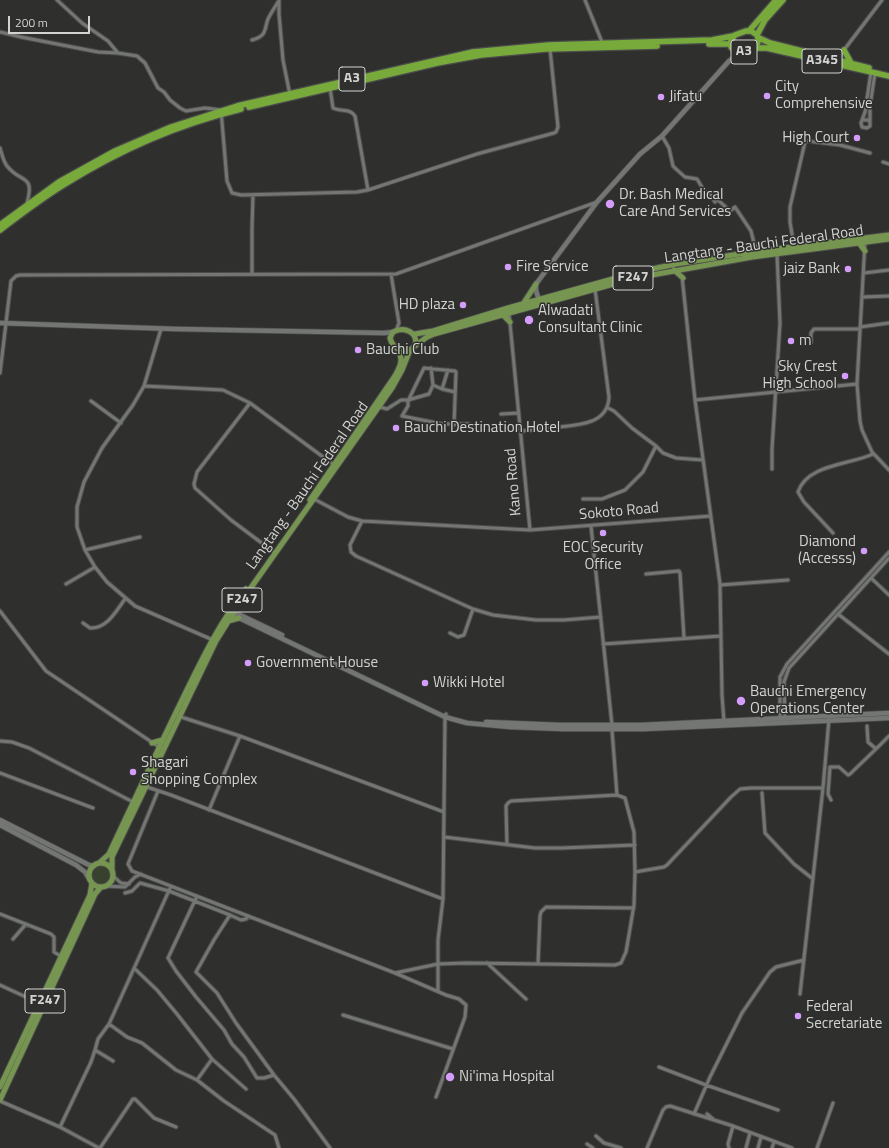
<!DOCTYPE html>
<html>
<head>
<meta charset="utf-8">
<style>
	body { margin:0 }
	#map { position:relative; width:889px; height:1148px; overflow:hidden; background:#2f302e; font-family:"Titillium Web",sans-serif }
	canvas { display:block }
	.scale { position:absolute; left:8px; top:16px; width:82px; height:18px; box-sizing:border-box; border:2px solid #d3d4d2; border-top:0; padding-left:5px; font-size:12px; line-height:14px; white-space:nowrap; color:#d3d4d2; -webkit-text-stroke:3px #2f302e; paint-order:stroke }
</style>
</head>
<body>
<div id="map">
<canvas width="889" height="1148"></canvas>
<div class="scale">200 m</div>
</div>
<script>
const c = document.querySelector('canvas').getContext('2d');
c.lineJoin = 'round';
function paint(path, color) { c.fillStyle = color; c.fill(path, 'evenodd'); }
function trace(path, color, width, dash) { c.strokeStyle = color; c.lineWidth = width; c.lineCap = dash ? 'butt' : 'round'; c.setLineDash(dash || []); c.stroke(path); }
function label(font, color, halo, rows, align = 'center') {
  c.font = font + ' "Titillium Web",sans-serif'; c.lineWidth = 3; c.setLineDash([]); c.textBaseline = 'middle'; c.strokeStyle = halo; c.fillStyle = color; for (const [text, x, y, turn = 0] of rows) {
    c.save(); c.translate(x, y); c.rotate((+turn || 0) * Math.PI / 180); c.textAlign = isNaN(turn) ? turn : align; if (halo) c.strokeText(text, 0, 0); c.fillText(text, 0, 0); c.restore();
  }
}
const green = new Path2D(`
	M90 875a10 10 0 1 1 20 0a10 10 0 1 1-20 0Z`);
const street = new Path2D(`
	M57 0 82 23 108 41 118 53
	M279 0V14L283 60 290 95
	M585 0 602 42
	M0 32 21 37 98 52 118 53 137 56 145 63 158 88 164 92 170 100 180 108 186 111 205 108 221 110 227 181 232 193 241 195 357 192 368 190 477 154 554 133 556 132 558 127 550 49
	M252 40C267 36 264 30 268 19 271 13 275 7 278 2
	M839 60 844 50 882 0
	M330 88 333 108C341 112 350 108 355 116L368 190
	M863 120H868L870 122V126L867 128 862 127 861 123 865 112 871 72
	M870 122V106L875 73
	M662 136 669 148 673 166 676 169 685 177 697 179 705 192 710 193 715 202 717 199 730 211 735 207 751 231 755 247
	M0 148C2 154 3 161 7 166 21 184 35 173 27 203
	M883 162 889 164
	M865 242 857 384 860 421 862 430 872 452 889 470
	M794 246 790 222V207L805 142 807 141 840 145 870 153
	M864 273 889 270
	M252 274V228L253 195
	M391 274 399 323 396 331
	M682 276 695 400 720 584 722 695 724 722
	M863 297 889 296
	M509 313 530 530
	M860 327 889 323
	M161 329 144 386 133 405 102 448 84 482 77 507V527L85 550 95 567 107 582 135 606 213 640
	M811 342V333L814 329H860
	M0 373 11 281 16 276 20 275 396 274 597 202
	M433 385 442 389 455 392
	M144 386 223 390 250 403 334 465
	M442 389 448 370
	M409 399 424 368 455 371 456 372 454 425
	M408 400V406L402 416 442 424H469
	M695 400 857 384
	M91 401 121 423
	M250 403 197 472 194 484 195 488 231 520 275 553
	M380 407 387 409 401 400H408L429 394 433 385 431 368
	M608 408 614 411 632 428 656 446 663 453 676 458 703 460
	M501 414 519 413
	M521 431C533 430 546 428 558 427 579 425 608 424 609 397L595 289
	M772 469V449L780 323 777 254
	M314 499 348 517 362 521 530 530 711 516
	M583 499H602L625 490 643 472 656 446
	M362 521 350 545 351 552 356 556 473 609 493 615 536 620H564L601 617
	M591 526 612 725
	M833 533 804 502 798 492C807 464 850 465 873 454
	M85 550 140 537
	M646 574 679 571 680 573 684 638
	M871 578 889 595
	M66 584 95 567
	M720 585 788 580
	M0 611 46 671 159 747
	M838 614 889 654
	M83 623 90 628C107 629 116 611 125 599
	M450 633 458 637 464 635 473 609
	M603 644 721 636
	M178 716 240 736 444 812
	M780 719V677L787 664 889 552
	M785 723 784 682 789 668 889 558
	M867 726 868 742 875 748H877L889 736
	M612 730 617 795
	M0 741 12 742 29 748 133 802
	M0 773 93 808
	M144 786 171 795 443 899
	M158 791 128 864 132 871 395 973 446 995 459 999 466 1005 465 1017 436 1097
	M762 793 765 833 794 864 813 879
	M831 800 828 794 830 767H839L848 775 850 774 877 748
	M209 810 240 736
	M444 837 535 848H562L635 845
	M635 872 664 867 667 865 731 797 740 789 751 788H823
	M112 875 121 883 129 884
	M104 886 125 887 135 877 141 874
	M125 893 132 891 140 883 169 891 230 915
	M197 896 168 958 176 971 196 997 224 1030 232 1044 244 1057 257 1078H264L274 1075
	M0 914 51 934 54 937V952L62 957
	M248 916 246 919 241 920 230 915 214 940 196 972 217 993 236 1023 274 1075 294 1099 330 1148
	M13 939 26 924
	M487 963 526 999
	M538 964 540 916 541 912 546 907 634 908
	M134 968 157 990 177 1014 212 1059 246 1089
	M395 973 438 964 465 963 615 965 621 963 626 952 634 905 635 872 634 832 625 798 617 795 511 801 508 803 506 806 507 845
	M0 985 39 1003
	M438 991V940L443 899 445 717 446 714
	M800 994 823 788 829 719
	M343 1015 453 1049
	M109 1024 127 1037 142 1043 176 1070 197 1080 212 1059
	M113 1061 95 1050 98 1039 109 1024 171 886
	M659 1067 706 1085 778 1110
	M197 1080 224 1101 275 1135 279 1148
	M0 1101 60 1127 99 1148
	M694 1114 710 1077 742 1013 770 972 776 967 804 960
	M707 1114 713 1119
	M60 1127 91 1062 95 1050
	M596 1136 604 1143 621 1148
	M587 1144 593 1148
	M100 1148 133 1099H135L154 1118 176 1127
	M647 1148 663 1110 666 1107 670 1106 733 1126 792 1148
	M729 1148 728 1144 733 1126
	M746 1148 750 1133
	M758 1148 761 1137
	M772 1148 774 1142
	M817 1148 833 1103`);
const secondary = new Path2D(`
	M540 303 536 291V284L597 202 640 154 662 136 729 61 740 53
	M0 323 176 329 384 333 393 332
	M233 610 235 616 445 717 467 723 510 727 563 729H644L889 718
	M231 613H236L282 635
	M486 722 560 725H641L889 713
	M0 820 89 865 94 866
	M0 825 76 865 85 872 89 879`);
const primary = new Path2D(`
	M859 243 865 251
	M746 253 749 249 755 246
	M674 270 683 278
	M523 304 536 284
	M503 315 510 322
	M415 334 433 331 508 308 638 272 676 264 752 252 889 235
	M416 345 427 337 434 334 635 278 752 257 889 239
	M310 500 395 376C400 367 404 359 398 350
	M228 621 239 618
	M152 743 162 740
	M99 863 109 854C133 803 157 751 182 700 201 661 219 623 246 589
	M89 875a12 12 0 1 1 24 0a12 12 0 1 1-24 0Z
	M112 871V857L216 641 238 606 392 388 402 370 410 350 415 346C419 332 404 326 393 332L390 338C393 349 400 351 410 350
	M0 1087 90 895 92 883
	M0 1100 91 903 95 894 101 887`);
const highway = new Path2D(`
	M746 31H751L757 35C762 47 748 53 737 53L731 47V40L735 35Z
	M749 31 776 0
	M757 35 765 20 783 0
	M759 38 770 43 869 68
	M709 44H731
	M755 48H767L889 76
	M844 50 851 63
	M249 107 437 63 481 55 545 49 657 46
	M0 225 59 182 115 151 171 127 237 106 473 52 549 45 712 40 733 36
	M0 230C21 214 42 198 65 184 119 150 179 124 241 109`);
const markers = [
	[767,96,4,"#d49cfb"],
	[661,97,4,"#d49cfb"],
	[857,138,4,"#d49cfb"],
	[610,204,5,"#d49cfb"],
	[508,267,4,"#d49cfb"],
	[848,269,4,"#d49cfb"],
	[463,305,4,"#d49cfb"],
	[529,320,5,"#d49cfb"],
	[791,341,4,"#d49cfb"],
	[358,350,4,"#d49cfb"],
	[845,376,4,"#d49cfb"],
	[396,428,4,"#d49cfb"],
	[603,533,4,"#d49cfb"],
	[864,551,4,"#d49cfb"],
	[248,663,4,"#d49cfb"],
	[425,683,4,"#d49cfb"],
	[741,701,5,"#d49cfb"],
	[133,772,4,"#d49cfb"],
	[798,1016,4,"#d49cfb"],
	[450,1077,5,"#d49cfb"]
];
const shields = [
	[744,52,26],
	[822,61,40],
	[352,79,26],
	[633,278,40],
	[242,600,40],
	[45,1001,40]
];
const shieldNames = [
	["A3",744,52],
	["A345",822,61],
	["A3",352,79],
	["F247",633,278],
	["F247",242,600],
	["F247",45,1001]
];
const poiNames = [
	["City",775,87],
	["Comprehensive",775,104],
	["Jifatu",669,97],
	["High Court",849,138,"right"],
	["Dr. Bash Medical",619,195],
	["Care And Services",619,212],
	["Fire Service",516,267],
	["jaiz Bank",840,269,"right"],
	["HD plaza",455,305,"right"],
	["Alwadati",538,311],
	["Consultant Clinic",538,328],
	["m",799,341],
	["Bauchi Club",366,350],
	["Sky Crest",837,367,"right"],
	["High School",837,384,"right"],
	["Bauchi Destination Hotel",404,428],
	["Diamond",856,542,"right"],
	["(Accesss)",856,559,"right"],
	["EOC Security",603,548,"center"],
	["Office",603,565,"center"],
	["Government House",256,663],
	["Wikki Hotel",433,683],
	["Bauchi Emergency",750,692],
	["Operations Center",750,709],
	["Shagari",141,763],
	["Shopping Complex",141,780],
	["Federal",806,1007],
	["Secretariate",806,1024],
	["Ni'ima Hospital",459,1077]
];
const streetNames = [
	["Langtang - Bauchi Federal Road",764,245,-8],
	["Kano Road",514,482,-95],
	["Langtang - Bauchi Federal Road",308,486,-55],
	["Sokoto Road",619,512,-5]
];
paint(green, '#37412e');
trace(street, '#4c4d4b', 5);
trace(secondary, '#4c4d4b', 6);
trace(primary, '#4c4d4b', 7);
trace(highway, '#4c4d4b', 8);
trace(street, '#747673', 3);
trace(secondary, '#747673', 4.5);
trace(primary, '#769551', 5);
trace(highway, '#77aa3b', 5.5);
for (const [x, y, r, color] of markers) { const dot = new Path2D(); dot.arc(x, y, r, 0, 2 * Math.PI); c.fillStyle = color; c.fill(dot); trace(dot, '#2f302e', 1.5); }
for (const [x, y, w] of shields) { const box = new Path2D(); box.roundRect(x - w / 2, y - 12, w, 24, 3); c.fillStyle = '#2f302e'; c.fill(box); trace(box, '#d3d4d2', 1); }
label('bold 14px', '#d3d4d2', null, shieldNames);
label('15px', '#d3d4d2', '#2f302e', poiNames, 'left');
label('15px', '#d3d4d2', '#2f302e', streetNames);
</script>
</body>
</html>
